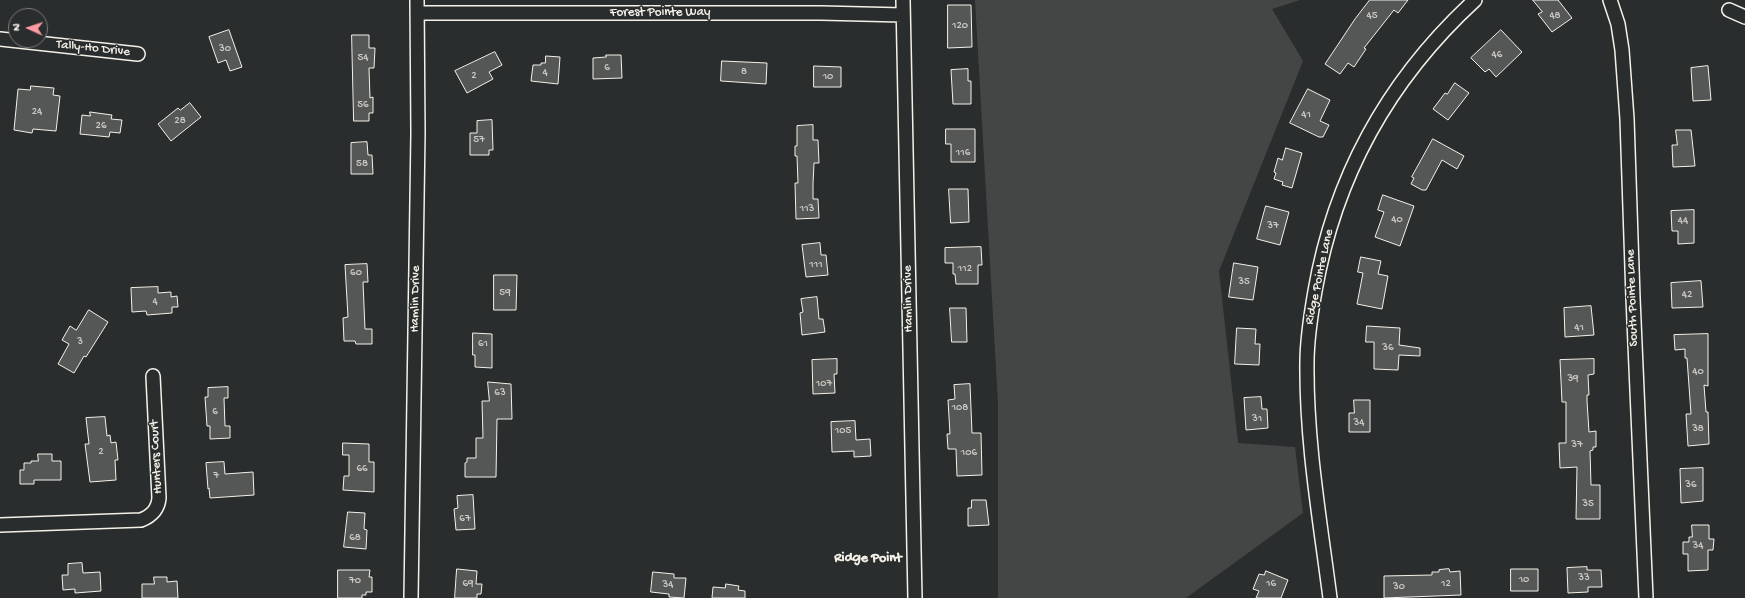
<!DOCTYPE html>
<html>
<head>
<meta charset="utf-8">
<style>
	body { margin:0 }
	#map { position:relative; width:1745px; height:598px; overflow:hidden; background:#2a2d2e; font-family:"Gochi Hand",sans-serif }
	canvas { display:block }
	.north { position:absolute; left:8px; top:8px; width:40px; height:40px; box-sizing:border-box; background:#2a2d2e; border:1px solid #7b7b78; border-radius:50%; rotate:273deg; font-size:11px; font-weight:700; line-height:16px; text-align:center; color:#f4f1e8 }
	.north::after { content:''; display:block; margin:auto; width:14px; height:18px; background:#ff9aa2; clip-path:polygon(50% 0,100% 100%,50% 72%,0 100%) }
</style>
</head>
<body>
<div id="map">
<canvas width="1745" height="598"></canvas>
<div class="north">N</div>
</div>
<script>
const c = document.querySelector('canvas').getContext('2d');
c.lineJoin = 'round';
function paint(path, color) { c.fillStyle = color; c.fill(path, 'evenodd'); }
function trace(path, color, width, dash) { c.strokeStyle = color; c.lineWidth = width; c.lineCap = dash ? 'butt' : 'round'; c.setLineDash(dash || []); c.stroke(path); }
function label(font, color, halo, rows, align = 'center') {
  c.font = font + ' "Gochi Hand",sans-serif'; c.lineWidth = 3; c.setLineDash([]); c.textBaseline = 'middle'; c.strokeStyle = halo; c.fillStyle = color; for (const [text, x, y, turn = 0] of rows) {
    c.save(); c.translate(x, y); c.rotate((+turn || 0) * Math.PI / 180); c.textAlign = isNaN(turn) ? turn : align; if (halo) c.strokeText(text, 0, 0); c.fillText(text, 0, 0); c.restore();
  }
}
const green = new Path2D(`
	M975 0H1300L1272 9 1303 61 1219 271 1238 443 1295 447 1303 513 1186 598H998V403Z`);
const building = new Path2D(`
	M1370 0H1408L1398 13 1394 10 1364 48 1366 49 1354 67 1348 63 1340 74 1325 64 1355 19Z
	M1533 0H1558L1572 18 1552 32 1538 14 1542 12Z
	M948 5H971L972 47 948 48Z
	M229 30 242 67 230 71 226 60 218 63 209 37Z
	M1501 30 1522 52 1496 77 1489 69 1485 72 1471 58Z
	M352 35H369V48H375L374 68H369L370 98 373 97V113H369V121H354Z
	M495 52 502 65 489 72 493 79 467 93 455 71Z
	M606 55H621L622 78 593 79V58L606 57Z
	M546 56 560 57 558 84 531 81 533 65H541V63H545Z
	M722 61 767 63 766 84 721 81Z
	M814 66 841 67V87H814Z
	M1708 66 1711 100 1693 101 1691 68Z
	M968 69V81H971V104H953L951 70Z
	M1455 83 1469 93 1448 120 1433 109 1445 93 1447 94Z
	M31 86 54 88 53 95 60 96 56 131 33 129 32 133 14 130 18 89 30 90Z
	M1308 89 1330 100 1320 121 1329 125 1323 137H1319L1290 123Z
	M190 103 201 117 171 141 158 124 178 108 180 110Z
	M90 112 112 115 111 119 122 120 120 133 110 132 109 137 80 134 82 115 90 116Z
	M492 120 493 150H489V155H470V133H477V121Z
	M813 125V140H818L819 163H814L813 184V199H818L819 218 796 219 795 183H798L797 156H795V146H797V126Z
	M946 129H975V162H951V144H946Z
	M1676 130H1691L1695 166 1673 167 1672 145H1677Z
	M1433 139 1464 156 1457 169 1442 160 1426 190H1422L1411 184 1414 178 1412 177Z
	M367 142 368 155H372L373 174H351V143Z
	M1286 148 1302 153 1292 188 1282 185 1283 182 1274 179 1276 173 1274 172 1278 158 1282 160Z
	M949 189H968L969 222 951 223Z
	M1383 195 1414 206 1400 246 1375 237 1384 212 1378 210Z
	M1266 206 1289 212 1280 245 1257 239Z
	M1694 210V243L1678 244V231H1672L1671 211Z
	M820 243 821 255H826L828 275 806 277 802 245Z
	M981 247 982 265H978V284H956L955 274H953V263H945V248Z
	M1361 257 1381 261 1378 274 1388 276 1382 309 1357 304 1363 273 1358 272Z
	M1234 263 1258 267 1253 300 1229 297Z
	M367 264 368 282H363L365 329H372V344H356L355 341H344L343 318 348 317 345 265Z
	M494 275H517L516 310H494Z
	M1701 281 1703 307 1672 308 1671 283Z
	M158 287V293L171 292V297L177 296 178 307H172V313L147 315 146 311 132 312 131 288Z
	M817 297 819 319H823L825 332 802 335 800 313 803 312 801 299Z
	M1591 306 1594 335 1565 337 1564 308Z
	M950 308H966L967 342H952Z
	M89 310 108 322 86 357 84 356 74 373 58 364 69 344 62 340 70 326 76 330Z
	M1367 326 1400 328 1399 345 1420 348V356L1399 355 1398 370 1374 369V342H1366Z
	M1237 328 1256 329 1255 344H1260L1259 365 1235 364Z
	M473 333 492 334V368L475 367V355H473Z
	M1708 334V386L1704 385 1706 412H1708L1709 444 1688 446 1686 414H1691L1687 358H1685V349L1675 350 1674 335Z
	M837 359V374H834L835 393 813 394 812 360Z
	M1594 359V374L1588 375 1589 395H1587V401L1589 432 1596 431V447H1593V450L1590 451 1591 485H1600V519H1576L1577 467 1560 468 1559 443H1566V402H1562L1560 360Z
	M488 382 511 384 512 419H497L496 477H465V463L467 462V458H476V438H483L482 401H489Z
	M970 384 972 433H981L982 475 957 476 956 449H948L947 434H950L948 400 955 399 954 385Z
	M228 387V398H224L225 426H230V438L210 439V426H207L205 397H208V388Z
	M1261 397 1262 409H1267L1268 428 1246 430 1244 398Z
	M1354 400H1370V432H1349V413H1354Z
	M105 417 107 436 110 435 111 443 116 442 118 460H115L116 480 90 482 85 444H89L86 418Z
	M855 421 856 440 870 439 871 456 854 457V451L832 452 831 422Z
	M343 443 369 444V462H374V492L343 490 344 476H349V455H343Z
	M38 454H52V461H61V480H34V484H20V470H24V463H31V461H38Z
	M224 462 225 474 253 472 254 495 210 498 209 488 208 489 206 463Z
	M1703 468V501L1681 503 1680 469Z
	M473 495 475 529 456 530 454 509 458 508 457 496Z
	M972 500H986L989 525 968 526V508H971Z
	M348 512 365 513 364 529 367 530 366 549 344 547Z
	M1692 525H1709V539H1714L1713 550H1708V570L1688 571V554H1683V542H1689V537H1692Z
	M82 563 83 573 100 572 101 591 75 593V589L63 590 62 575H68V564Z
	M1587 567V570H1601L1602 587H1588V592L1568 593 1567 568Z
	M457 569 477 571 476 584H482L481 594H477V598H455Z
	M1449 569 1450 572 1460 571 1461 595 1384 598V576L1432 575V572H1439V570Z
	M1511 569H1538V591H1511Z
	M338 570H370L369 577H372V592H366V595H362V598H338Z
	M1266 571 1288 580 1281 598H1256L1259 591 1253 589 1259 574 1264 575Z
	M653 572 674 574V578H686L684 598 669 597V594L651 592Z
	M154 577H167V582L177 581 178 598H142V584H154Z
	M726 584 739 586 738 590 745 591V598H712L713 587 725 588Z`);
const minor = new Path2D(`
	M903 0 915 598
	M1610 0 1618 24 1622 50 1627 119 1633 298 1646 598
	M1729 10 1745 17
	M417 13H821L903 15
	M0 39 138 54
	M0 525 141 520C151 516 158 510 159 498L153 376
	M411 598 418 133 417 0
	M1330 598C1320 520 1306 441 1307 362 1307 338 1311 314 1315 291 1335 176 1389 79 1475 0`);
const numberNames = [
	["45",1372,16],
	["48",1555,16],
	["120",960,26],
	["30",225,49],
	["46",1497,55],
	["54",363,58],
	["6",607,68],
	["8",744,72],
	["4",545,73],
	["2",474,76],
	["10",828,77],
	["56",363,105],
	["24",37,112],
	["41",1306,115],
	["28",180,121],
	["26",101,126],
	["57",479,140],
	["116",963,153],
	["58",362,164],
	["113",807,209],
	["40",1397,220],
	["44",1683,221],
	["37",1273,226],
	["111",816,265],
	["112",965,269],
	["60",356,273],
	["35",1244,282],
	["59",505,293],
	["42",1687,295],
	["4",155,302],
	["41",1579,328],
	["3",80,342],
	["61",483,344],
	["36",1388,348],
	["40",1698,372],
	["39",1573,379],
	["107",824,384],
	["63",500,393],
	["108",960,408],
	["6",215,412],
	["31",1257,419],
	["34",1359,423],
	["38",1698,429],
	["105",843,431],
	["37",1577,445],
	["2",101,452],
	["106",969,453],
	["66",362,469],
	["7",216,476],
	["36",1691,485],
	["35",1588,504],
	["67",465,519],
	["68",355,538],
	["34",1698,546],
	["33",1584,578],
	["10",1524,580],
	["70",355,581],
	["69",468,584],
	["16",1271,584],
	["12",1446,584],
	["34",668,585],
	["30",1399,587]
];
const streetNames = [
	["Forest Pointe Way",660,13],
	["Tally-Ho Drive",93,49,6],
	["Ridge Pointe Lane",1320,277,-78],
	["South Pointe Lane",1633,298,-92],
	["Hamlin Drive",416,299,-89],
	["Hamlin Drive",909,299,-91],
	["Hunters Court",157,457,-93]
];
const neighbourhoodNames = [
	["Ridge Point",868,559]
];
paint(green, '#444645');
paint(building, '#555756');
trace(building, '#f4f1e8', 1);
trace(minor, '#f4f1e8', 16);
trace(minor, '#2a2d2e', 13);
label('11px', '#cccac4', null, numberNames);
label('13px', '#f4f1e8', '#2a2d2e', streetNames);
label('bold 14px', '#f4f1e8', '#2a2d2e', neighbourhoodNames);
</script>
</body>
</html>
